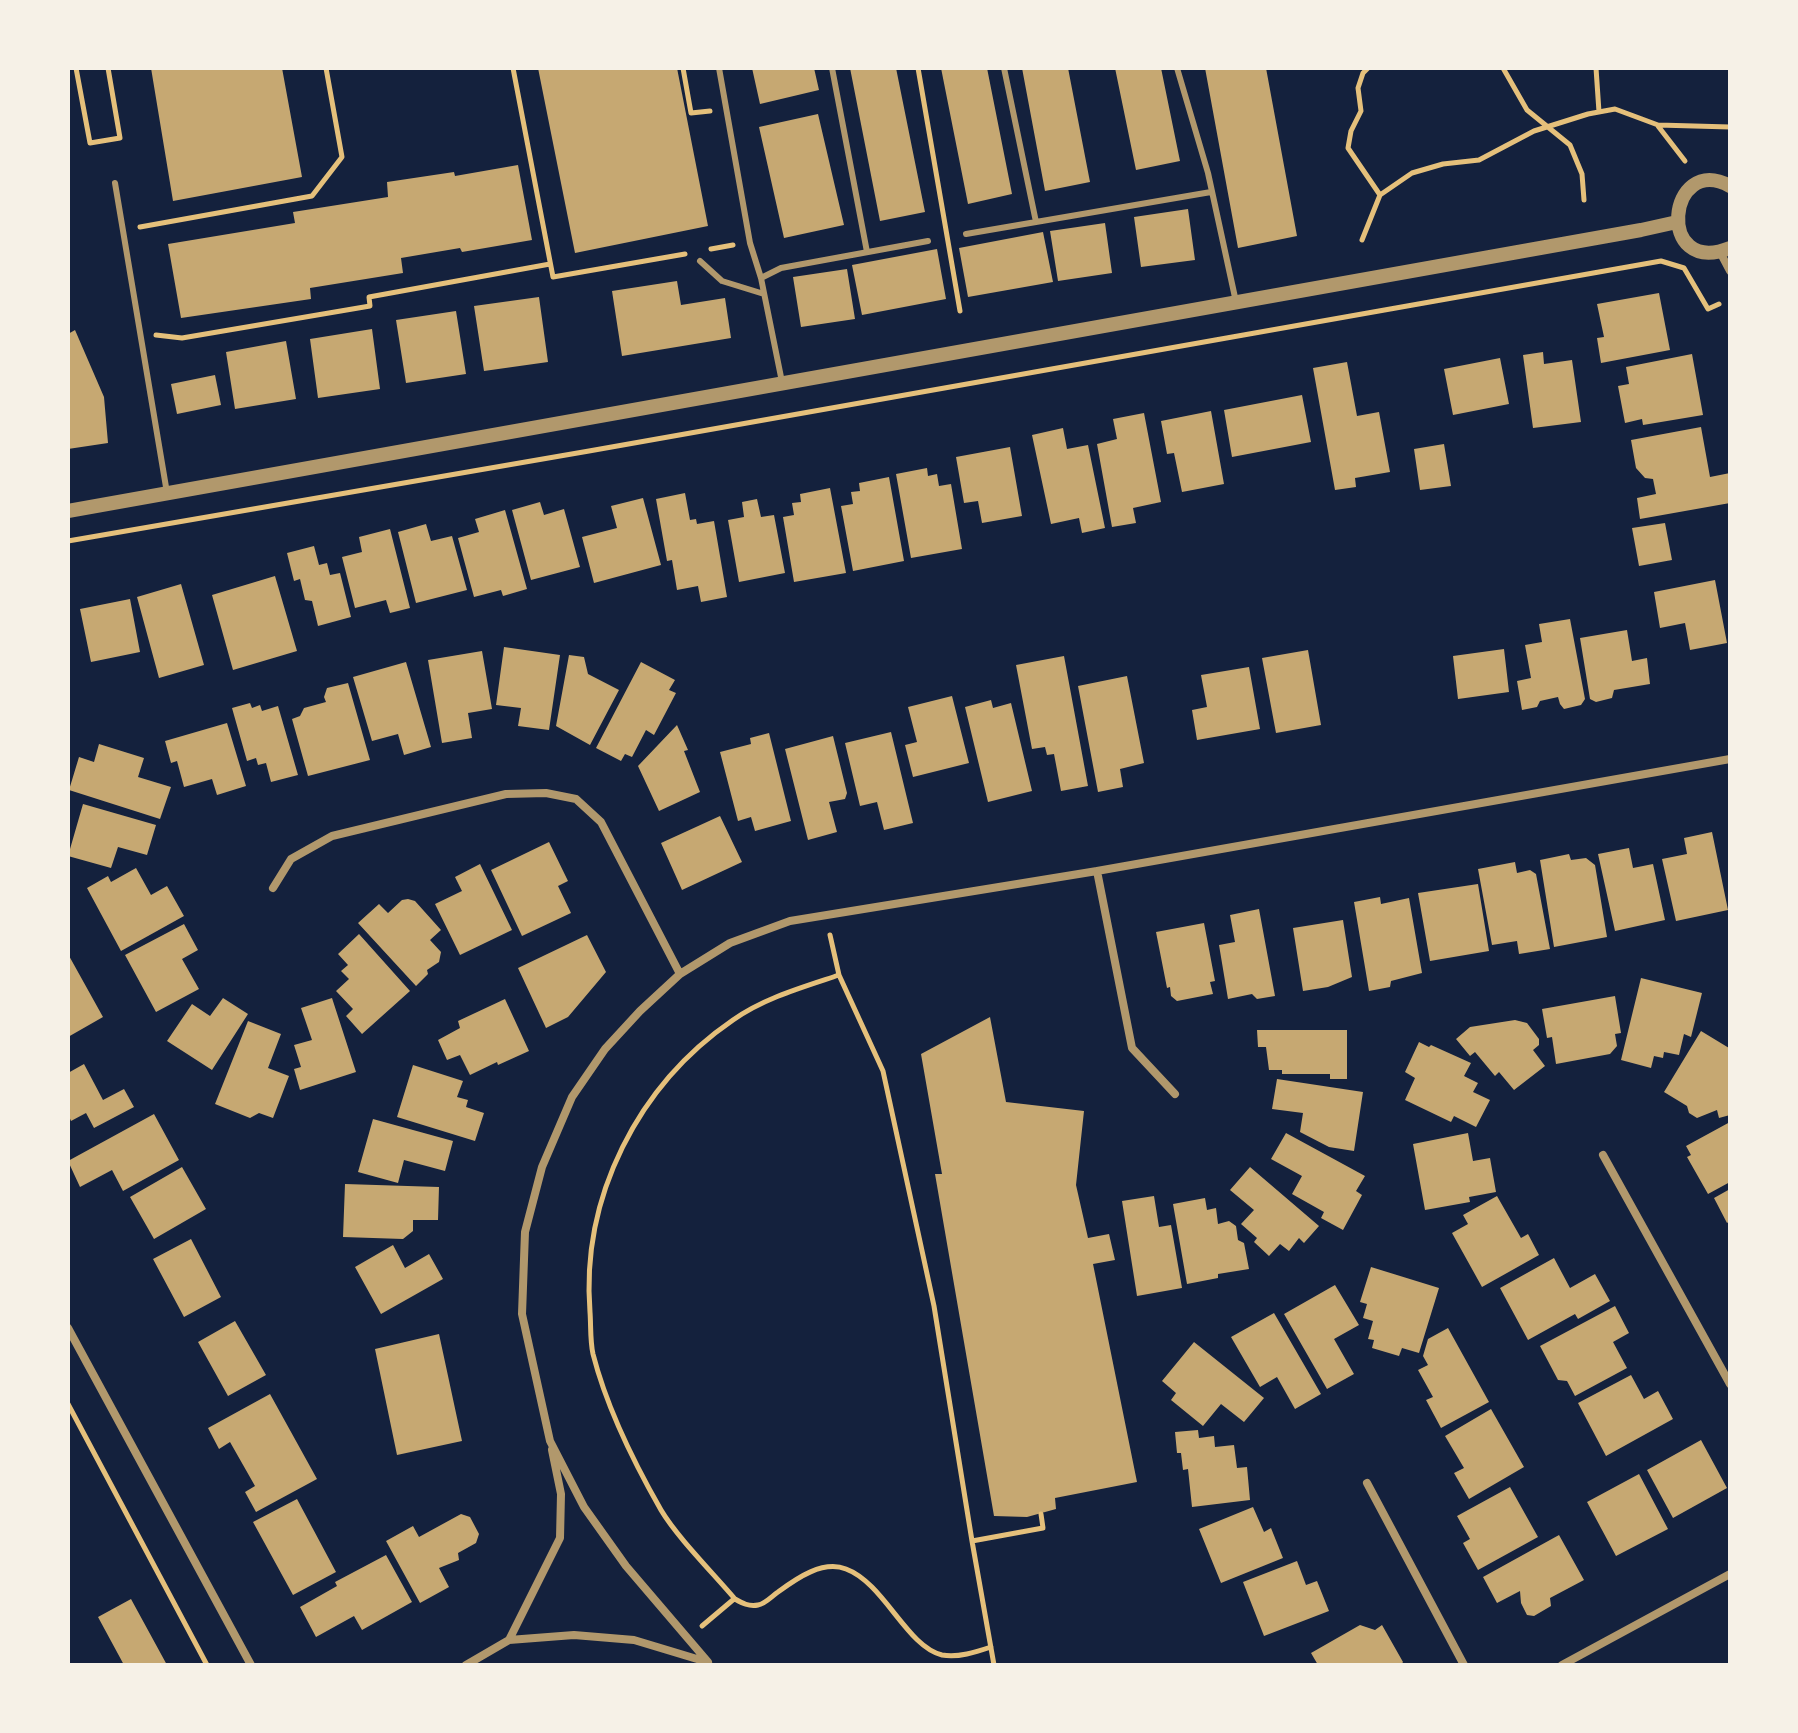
<!DOCTYPE html>
<html>
<head>
<meta charset="utf-8">
<style>
	body { margin:0 }
	#map { position:relative; width:1798px; height:1733px; overflow:hidden; background:#14213d; font-family:"Sofia Sans Condensed",sans-serif }
	canvas { display:block }
	.frame { position:absolute; inset:0; border:70px solid #f6f1e7; pointer-events:none }
</style>
</head>
<body>
<div id="map">
<canvas width="1798" height="1733"></canvas>
<div class="frame"></div>
</div>
<script>
const c = document.querySelector('canvas').getContext('2d');
c.lineJoin = 'round';
function paint(path, color) { c.fillStyle = color; c.fill(path, 'evenodd'); }
function trace(path, color, width, dash) { c.strokeStyle = color; c.lineWidth = width; c.lineCap = dash ? 'butt' : 'round'; c.setLineDash(dash || []); c.stroke(path); }
const building = new Path2D(`
	M151 68H282L302 177 173 201Z
	M538 68H677L708 226 575 253Z
	M752 68H814L819 90 760 104Z
	M850 68H896L925 212 880 221Z
	M941 68H987L1012 194 968 204Z
	M1022 68H1068L1090 182 1045 191Z
	M1115 68H1161L1180 161 1136 170Z
	M1205 68H1266L1297 236 1238 248Z
	M818 114 844 225 784 238 759 127Z
	M518 165 532 240 462 252 460 248 401 258 403 273 310 288 311 299 181 318 168 244 295 223 293 212 388 197 387 182 454 172 455 176Z
	M1188 209 1195 260 1141 267 1134 217Z
	M1105 223 1112 273 1058 281 1050 231Z
	M1043 232 1053 282 968 297 959 248Z
	M937 249 946 299 862 315 852 265Z
	M847 269 855 319 801 327 793 277Z
	M677 281 681 305 725 298 731 338 622 356 612 291Z
	M1659 293 1670 350 1601 363 1597 338 1604 337 1597 304Z
	M539 297 548 362 484 371 474 306Z
	M456 311 466 374 406 383 396 320Z
	M372 329 380 389 318 398 310 339Z
	M75 330 104 397 108 443 68 449V334Z
	M286 341 296 399 235 409 226 352Z
	M1543 352 1544 364 1572 360 1581 422 1533 428 1523 355Z
	M1692 354 1703 415 1643 425 1642 419 1625 423 1618 386 1629 384 1626 367Z
	M1500 358 1509 404 1453 415 1444 369Z
	M1347 362 1357 416 1379 412 1390 472 1355 478 1356 487 1335 490 1313 368Z
	M215 375 221 405 177 414 171 384Z
	M1302 395 1311 442 1232 457 1224 410Z
	M1211 411 1224 484 1182 492 1174 453 1167 454 1161 421Z
	M1144 413 1161 502 1133 508 1136 523 1112 527 1097 444 1117 439 1113 419Z
	M1701 427 1710 477 1730 473V503L1640 519 1637 498 1656 494 1653 479 1645 478 1636 468 1631 440Z
	M1063 428 1067 449 1088 445 1105 528 1082 533 1079 518 1051 524 1032 435Z
	M1444 444 1451 486 1420 490 1414 449Z
	M1010 447 1022 516 982 523 978 501 964 503 956 457Z
	M927 468 928 476 937 474 939 486 951 484 962 549 911 558 896 474Z
	M889 477 904 561 853 571 841 506 853 504 851 492 860 491 859 483Z
	M830 488 846 573 794 582 783 517 794 515 792 503 801 502 800 494Z
	M685 493 690 520 696 519 697 524 714 521 727 597 701 602 698 586 677 590 672 560 667 561 656 499Z
	M643 498 661 565 594 583 582 537 617 528 611 506Z
	M757 499 761 517 774 515 785 573 739 582 728 520 744 517 742 502Z
	M540 502 544 515 564 509 580 567 531 580 512 510Z
	M505 510 527 589 503 596 501 590 474 597 458 538 479 532 475 519Z
	M1665 523 1672 560 1639 566 1632 528Z
	M426 524 431 541 452 536 467 590 416 603 398 532Z
	M390 529 410 608 390 613 386 600 355 608 342 557 362 552 359 537Z
	M314 546 319 565 327 563 330 575 340 573 351 617 318 626 312 601 305 600 300 579 294 581 287 553Z
	M275 576 297 651 233 670 212 595Z
	M1715 580 1727 643 1690 650 1685 623 1660 628 1654 592Z
	M181 584 204 665 159 678 137 597Z
	M130 599 140 652 91 662 80 609Z
	M1570 619 1585 699 1581 705 1564 709 1560 704 1558 697 1540 701 1537 707 1522 710 1517 681 1531 678 1525 645 1542 642 1539 624Z
	M1627 630 1632 661 1647 658 1650 684 1614 690 1612 698 1596 702 1590 699 1580 638Z
	M504 647 560 655 549 730 518 726 521 708 496 705Z
	M1504 649 1509 692 1458 699 1453 656Z
	M1308 650 1321 725 1276 733 1262 658Z
	M482 651 492 709 468 713 472 738 442 743 428 660Z
	M569 655 584 657 588 674 619 690 590 745 556 726Z
	M1064 656 1088 786 1061 791 1054 754 1047 755 1045 747 1032 749 1016 665Z
	M406 662 431 747 404 755 398 734 372 741 353 677Z
	M641 662 675 680 669 690 676 693 654 735 646 730 632 757 625 754 621 761 596 748Z
	M1249 667 1260 729 1197 740 1192 710 1207 707 1201 675Z
	M1127 676 1144 763 1120 769 1123 787 1098 792 1078 686Z
	M348 683 370 760 308 776 292 719 300 716 304 708 326 702 324 697 327 688Z
	M952 696 969 763 913 777 905 745 917 742 908 707Z
	M991 700 993 708 1011 703 1032 791 988 802 965 707Z
	M250 703 252 708 260 705 262 711 278 706 298 775 271 782 266 763 258 765 256 758 247 761 232 708Z
	M227 723 246 786 217 795 212 779 184 787 177 761 171 763 165 741Z
	M677 725 688 750 684 751 700 792 659 811 638 766Z
	M891 732 913 823 884 830 877 802 860 806 845 743Z
	M769 733 791 821 755 831 751 817 738 821 720 752 751 744 750 738Z
	M833 736 847 793 845 799 829 802 837 832 808 840 785 749Z
	M99 744 144 758 138 777 171 787 160 819 69 790 79 757 94 762Z
	M83 804 156 825 147 855 118 847 111 868 68 856Z
	M720 816 742 862 682 890 661 843Z
	M1712 832 1728 910 1676 921 1662 859 1687 854 1684 838Z
	M549 842 568 881 558 886 571 913 522 936 491 870Z
	M1629 848 1633 868 1653 864 1665 920 1615 931 1598 854Z
	M1569 854 1571 860 1586 858 1595 865 1607 937 1554 947 1540 860Z
	M1515 862 1517 873 1530 870 1536 874 1550 949 1519 954 1517 941 1492 945 1478 869Z
	M480 864 512 930 460 955 435 904 462 891 455 877Z
	M136 868 151 895 167 886 184 916 121 951 87 888 108 876 111 882Z
	M1478 884 1489 951 1430 961 1418 893Z
	M1380 897 1381 904 1409 898 1422 973 1391 981 1390 987 1369 991 1354 902Z
	M408 899 415 901 441 930 430 940 441 952 439 962 427 970 428 974 416 986 358 923 379 904 388 913 402 900Z
	M1259 909 1275 996 1257 999 1252 994 1228 999 1219 945 1235 942 1230 915Z
	M1343 920 1352 977 1328 987 1303 991 1293 928Z
	M1204 923 1215 981 1210 982 1213 994 1177 1001 1171 996 1170 987 1167 988 1156 932Z
	M184 924 198 950 182 959 199 989 156 1012 125 955Z
	M359 934 410 991 362 1034 346 1016 353 1009 336 991 349 979 341 971 348 965 338 954Z
	M587 935 606 972 568 1017 546 1028 518 968Z
	M68 954 103 1017 68 1037Z
	M1641 978 1702 993 1691 1037 1684 1034 1679 1055 1664 1052 1663 1058 1654 1056 1651 1068 1621 1060Z
	M1615 996 1621 1033 1615 1034 1617 1046 1610 1054 1556 1064 1552 1037 1547 1038 1542 1009Z
	M223 998 248 1014 212 1070 167 1041 192 1004 210 1016Z
	M332 998 356 1072 300 1090 294 1069 301 1067 294 1045 312 1040 301 1008Z
	M505 999 529 1051 498 1065 497 1062 470 1075 460 1055 447 1060 438 1040 460 1028 458 1021Z
	M990 1017 1006 1102 1084 1111 1076 1185 1088 1238 1109 1234 1115 1260 1093 1264 1137 1482 1055 1498 1056 1509 1027 1517 994 1516 935 1174H942L921 1054Z
	M1515 1020 1527 1023 1539 1039V1045L1533 1050 1545 1066 1514 1090 1499 1072 1495 1076 1475 1052 1470 1056 1456 1039 1470 1027Z
	M248 1021 281 1034 268 1068 289 1076 273 1118 259 1113 250 1118 215 1104Z
	M1257 1030H1347V1079H1330V1074H1282V1070H1269L1266 1047H1258Z
	M1701 1031 1729 1048 1730 1115 1719 1118 1717 1110 1697 1118 1689 1113 1687 1106 1664 1092Z
	M1419 1042 1429 1047 1431 1045 1471 1063 1464 1076 1478 1083 1473 1092 1490 1100 1476 1127 1454 1116 1451 1122 1405 1100 1415 1078 1405 1072Z
	M84 1064 103 1100 124 1089 134 1107 94 1128 86 1113 71 1121 68 1114V1073Z
	M413 1065 463 1081 457 1097 468 1100 466 1107 484 1113 475 1141 397 1117Z
	M1277 1079 1363 1092 1354 1151 1329 1147 1300 1132 1303 1113 1272 1109Z
	M154 1114 179 1160 123 1191 112 1170 80 1187 68 1161Z
	M373 1119 453 1141 445 1171 404 1160 398 1183 358 1172Z
	M1730 1122V1182L1708 1194 1687 1157 1691 1155 1686 1146Z
	M1286 1133 1365 1176 1356 1191 1362 1195 1343 1230 1321 1218 1324 1212 1292 1194 1302 1176 1271 1159Z
	M1468 1133 1473 1161 1490 1158 1496 1192 1469 1197 1470 1202 1425 1210 1413 1144Z
	M182 1167 206 1209 154 1239 130 1197Z
	M1250 1167 1319 1226 1304 1243 1299 1238 1289 1251 1280 1244 1269 1256 1254 1242 1257 1238 1241 1224 1254 1210 1230 1190Z
	M345 1184 439 1187 438 1220H413V1231L403 1239 343 1237Z
	M1730 1189V1221L1727 1223 1714 1198Z
	M1154 1196 1159 1227 1171 1225 1182 1288 1137 1296 1122 1201Z
	M1497 1196 1521 1238 1528 1234 1539 1255 1482 1287 1452 1233 1468 1224 1463 1215Z
	M1205 1198 1207 1210 1216 1208 1218 1224 1229 1221 1236 1226 1238 1240 1244 1243 1249 1269 1218 1274V1278L1187 1284 1173 1204Z
	M191 1239 221 1297 184 1317 153 1259Z
	M393 1245 405 1268 429 1254 443 1279 381 1314 355 1267Z
	M1554 1258 1570 1288 1595 1274 1610 1301 1578 1319 1575 1314 1528 1340 1500 1288Z
	M1371 1267 1439 1288 1419 1353 1402 1348 1399 1356 1372 1348 1374 1340 1368 1339 1373 1321 1363 1318 1367 1304 1360 1302Z
	M1335 1285 1359 1325 1334 1339 1354 1374 1327 1389 1284 1314Z
	M1615 1306 1629 1333 1613 1342 1627 1368 1575 1396 1567 1381 1558 1380 1540 1346Z
	M1274 1313 1321 1394 1295 1409 1277 1377 1260 1387 1231 1337Z
	M235 1321 266 1375 228 1396 198 1342Z
	M1448 1328 1489 1402 1441 1428 1426 1400 1433 1397 1418 1370 1428 1365 1423 1356 1428 1339Z
	M439 1334 462 1441 397 1455 375 1349Z
	M1194 1342 1264 1398 1244 1422 1221 1404 1203 1426 1171 1400 1176 1393 1162 1381Z
	M1631 1375 1644 1399 1658 1391 1673 1419 1606 1456 1578 1403Z
	M270 1394 317 1479 256 1512 245 1492 255 1486 230 1442 219 1449 208 1428Z
	M1491 1409 1524 1467 1469 1499 1454 1473 1464 1468 1445 1436Z
	M1198 1430 1199 1438 1214 1436 1215 1447 1234 1445 1237 1468 1247 1467 1250 1500 1192 1507 1188 1469 1183 1470 1181 1453H1177L1175 1432Z
	M1701 1440 1727 1488 1673 1518 1647 1470Z
	M1639 1474 1668 1529 1616 1556 1587 1502Z
	M1510 1487 1538 1537 1478 1570 1463 1543 1470 1539 1457 1516Z
	M297 1499 336 1572 293 1595 253 1522Z
	M1253 1507 1264 1532 1271 1528 1283 1558 1221 1583 1199 1529Z
	M461 1514 470 1517 479 1534 476 1543 458 1553 459 1560 439 1568 449 1587 420 1603 386 1541 413 1526 419 1537Z
	M1559 1535 1584 1580 1550 1598 1551 1606 1534 1616 1527 1615 1521 1603 1520 1591 1497 1603 1483 1577Z
	M386 1555 412 1602 362 1630 354 1616 316 1637 300 1607 337 1586 335 1582Z
	M1297 1561 1306 1585 1317 1581 1329 1611 1264 1636 1243 1582Z
	M131 1599 167 1665H124L98 1617Z
	M1360 1625 1375 1630 1382 1625 1403 1662 1401 1665H1318L1311 1653Z`);
const path = new Path2D(`
	M76 68 90 143 120 138 108 68
	M513 68 553 277 685 254
	M683 68 691 113 710 111
	M918 68 960 311
	M1503 68 1527 110 1570 145 1582 174 1584 200
	M1596 68 1599 112
	M1658 126 1685 161
	M1380 195 1412 173 1443 164 1479 160 1534 131 1588 114 1615 109 1658 125 1730 127
	M140 227 312 196 342 157 326 68
	M1362 240 1380 195 1348 148 1351 131 1361 111 1358 88 1363 73 1368 68
	M711 249 733 245
	M156 335 182 338 370 306 369 297 550 264
	M68 541 589 451 1661 261 1684 268 1708 309 1719 304
	M830 935 839 975
	M68 1404 207 1665
	M972 1541 934 1306 883 1071 839 975C803 987 764 998 733 1020 638 1085 581 1197 590 1312 591 1325 590 1341 593 1354 607 1409 633 1461 661 1510 677 1537 713 1573 735 1599 742 1603 749 1607 758 1605 765 1604 772 1596 778 1592 797 1578 823 1560 846 1569 884 1583 907 1647 942 1655 958 1658 976 1652 991 1647
	M702 1626 734 1599
	M994 1665 972 1541 1043 1528 1041 1514`);
const service = new Path2D(`
	M719 68 750 243 761 278 782 382
	M832 68 867 252
	M1004 68 1036 222
	M1177 68 1208 173 1236 302
	M115 183 167 493
	M966 234 1211 192
	M700 261 722 281 764 294
	M761 278 781 268 928 241`);
const minor = new Path2D(`
	M1720 252 1730 271
	M1097 871 1132 1048 1175 1094
	M273 888 291 859 332 836 506 794 546 793 576 799 601 822 680 974
	M1603 1155 1730 1384
	M68 1328 251 1665
	M1367 1483 1464 1665
	M509 1640 560 1538 561 1494 552 1450
	M708 1662 626 1566 584 1507 550 1441 522 1314 525 1232 542 1167 572 1097 605 1049 640 1011 680 974 730 943 790 921 1097 871 1730 759
	M466 1665 509 1640 574 1635 634 1640 707 1662
	M1562 1665 1730 1574`);
const tertiary = new Path2D(`
	M1730 186C1667 152 1655 278 1730 248
	M68 511 1641 230 1677 222`);
paint(building, '#c6a872');
trace(path, '#e5c07b', 5);
trace(service, '#b1986c', 6);
trace(minor, '#b1986c', 8);
trace(tertiary, '#b1986c', 14);
</script>
</body>
</html>
